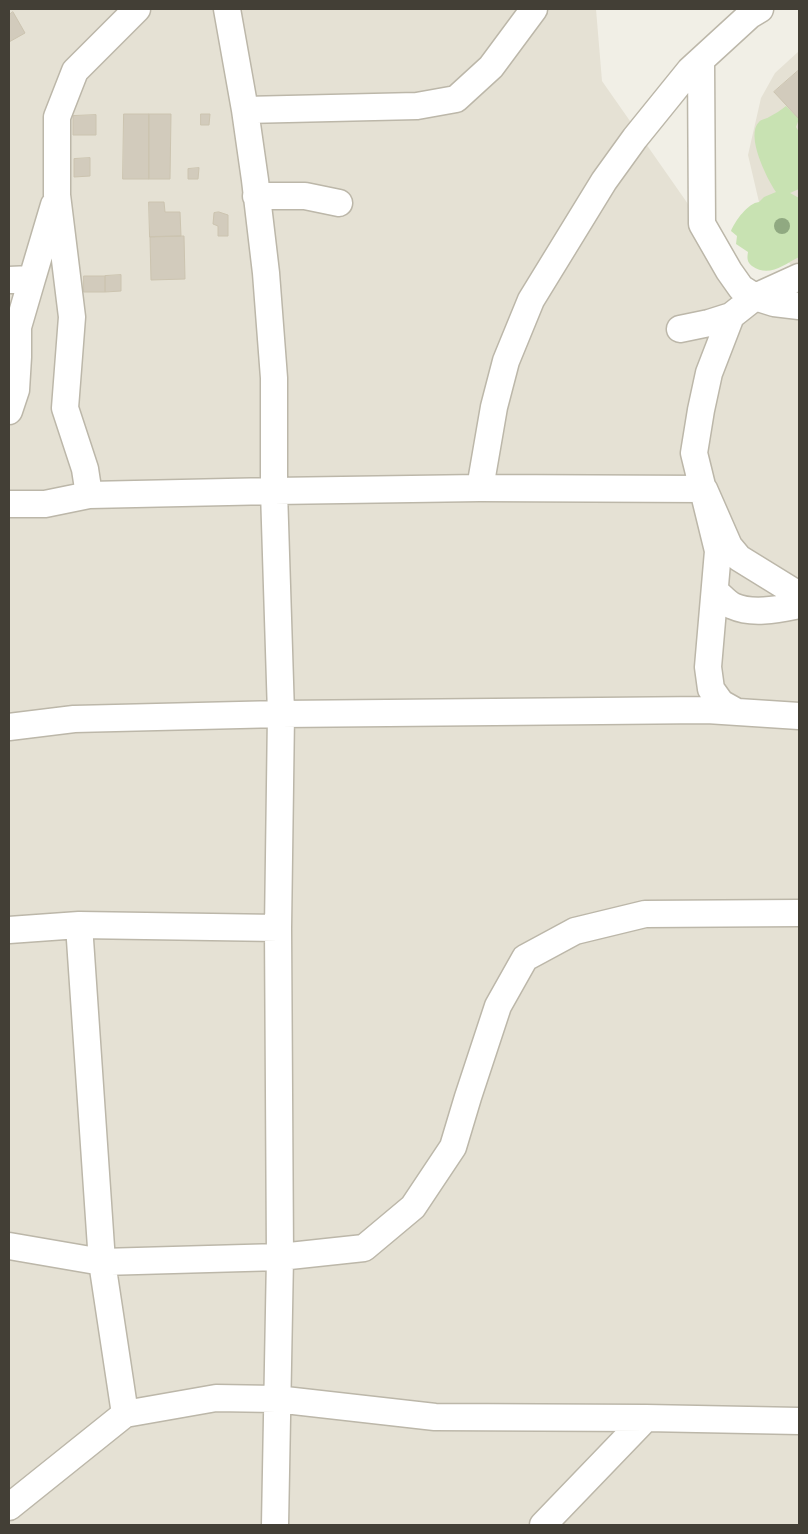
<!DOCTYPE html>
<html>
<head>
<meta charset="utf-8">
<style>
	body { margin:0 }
	#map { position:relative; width:808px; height:1534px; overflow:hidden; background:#f1efe6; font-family:"DejaVu Sans",sans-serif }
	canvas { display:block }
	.frame { position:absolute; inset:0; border:10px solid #433f36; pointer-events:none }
</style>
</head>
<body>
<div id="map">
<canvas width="808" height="1534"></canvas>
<div class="frame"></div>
</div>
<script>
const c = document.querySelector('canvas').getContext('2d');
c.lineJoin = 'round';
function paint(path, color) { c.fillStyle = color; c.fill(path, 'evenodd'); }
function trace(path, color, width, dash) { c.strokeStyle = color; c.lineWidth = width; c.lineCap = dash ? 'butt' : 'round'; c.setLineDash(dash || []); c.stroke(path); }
const residential = new Path2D(`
	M9 9H596L602 81 702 224 741 288 797 278 759 202 748 155 761 98 775 73 799 51V1525H9Z`);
const green = new Path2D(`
	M786 106 799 119 796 127 799 132V189L790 193 799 198V257C783 265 769 278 752 266 747 262 747 258 748 252L736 244 737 236 731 231C735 221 748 203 759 202L764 197 776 192C767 179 745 135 759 122 761 119 766 119 769 117 775 114 781 110 786 106Z`);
const building = new Path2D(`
	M13 12 25 33 9 42V15Z
	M799 70V119L774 92Z
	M124 114H149V179H123Z
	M149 114H171L170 179H149Z
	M201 114H210L209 125H201Z
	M96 115V135H73V116Z
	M90 158V176L74 177V159Z
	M199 168 198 179H188V169Z
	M149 202H164L165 212H180L181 236 150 237Z
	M219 212 228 215V236H218V226L213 224 214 213Z
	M181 236H184L185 279 151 280 150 237Z
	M121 275V291L105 292V276Z
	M84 276H105V292H84Z`);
const street = new Path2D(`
	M227 9 245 110 255 180 266 273 274 378V491L281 714 278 928 280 1257 275 1525
	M701 60 702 224 729 271 741 288 755 297 774 303 799 306
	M245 110 417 106 456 99 491 67 534 9
	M256 196H305L339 203
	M9 280 32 279 54 205
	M731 316 709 373 701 410 694 453 718 551 708 667 711 689 721 703 737 712
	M680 329 709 323 731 316 755 297 799 277
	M9 411 16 390 18 357V327L32 279
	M480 488 494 407 506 361 531 300 604 181 635 138 690 70 750 15 760 9
	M89 495 85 469 65 408 72 317 57 195V117L75 71 137 9
	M9 504H45L89 495 274 491 480 488 704 489 729 546 739 558 799 595
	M715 591C721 596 727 603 733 606 753 615 779 609 799 605
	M9 727 74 719 281 714 707 710 799 716
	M79 925 102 1262 125 1414
	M9 930 79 925 278 928
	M9 1246 102 1262 280 1257 364 1248 413 1207 453 1147 468 1097 498 1006 525 958 575 931 645 914 799 913
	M9 1507 125 1414 216 1398 276 1399 435 1417 646 1418 799 1421
	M543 1525 646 1418`);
const trees = [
	[782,226]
];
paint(residential, '#e5e1d4');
paint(green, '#c8e2b2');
paint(building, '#d2cbbc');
trace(building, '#ccc4b0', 1);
trace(street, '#bcb7a9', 29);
trace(street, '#fff', 26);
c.fillStyle = '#90a981';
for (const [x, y] of trees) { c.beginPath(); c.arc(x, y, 8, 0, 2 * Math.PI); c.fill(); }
</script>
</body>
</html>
